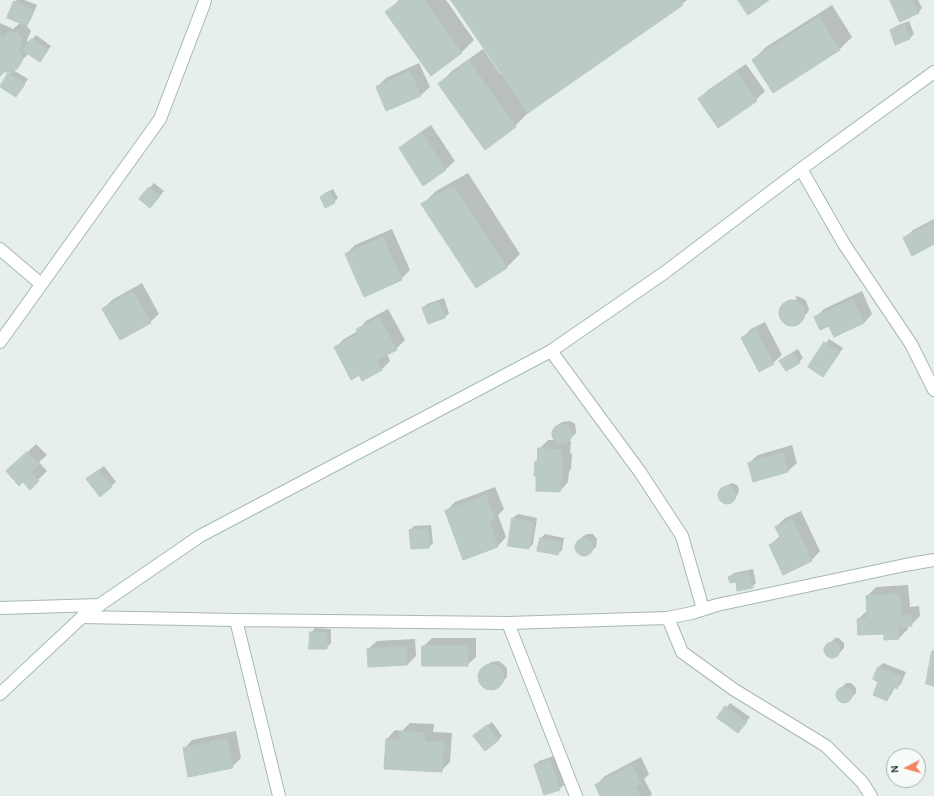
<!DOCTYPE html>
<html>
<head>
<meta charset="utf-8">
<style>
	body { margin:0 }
	#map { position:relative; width:934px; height:796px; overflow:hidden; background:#e6efeb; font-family:"Alegreya Sans",sans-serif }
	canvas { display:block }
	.north { position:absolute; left:886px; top:748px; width:40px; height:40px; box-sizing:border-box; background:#f7fbf9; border:1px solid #a3b1ad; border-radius:50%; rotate:264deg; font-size:11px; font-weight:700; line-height:16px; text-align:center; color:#24423a }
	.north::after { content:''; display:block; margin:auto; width:14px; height:18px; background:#f4845f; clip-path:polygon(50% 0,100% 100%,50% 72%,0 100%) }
</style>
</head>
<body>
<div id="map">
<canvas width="934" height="796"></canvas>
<div class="north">N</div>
</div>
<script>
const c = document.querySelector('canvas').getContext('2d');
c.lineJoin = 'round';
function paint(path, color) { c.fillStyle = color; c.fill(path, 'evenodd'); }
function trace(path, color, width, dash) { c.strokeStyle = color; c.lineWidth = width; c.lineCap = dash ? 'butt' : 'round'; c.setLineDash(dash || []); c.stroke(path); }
const shadow = new Path2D(`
	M17 0H24L37 5 30 21 26 25 31 31 27 40 29 43 36 35 51 46 40 61 29 53 13 70 28 79 16 96 9 74 12 71H4L0 74V23L13 29 20 23 15 2Z
	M399 0H446L474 40 461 53 386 13Z
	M452 0H687L682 4 528 112V113L515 126 485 148 439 84 452 71 483 49 500 74 502 73Z
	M891 0H918L922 8 918 13Z
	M832 5 852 37 839 50 753 60 766 47Z
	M909 21 914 34 910 38 896 44 891 30 896 26Z
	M419 63 430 87 421 95 387 110 377 87 386 78Z
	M746 64 765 91 756 100 699 99 708 90Z
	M431 125 455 161 446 169 424 184 400 148 409 140Z
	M468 173 520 254 507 267 477 286 423 204 436 191Z
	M154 183 164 191 154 203 140 199Z
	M333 189 338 198 334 202 321 197 325 193Z
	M934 219V243L904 239 913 230Z
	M392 229 410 270 401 279 346 254 355 245Z
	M142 283 159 314 150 322 103 309 112 300Z
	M862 291 872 314 864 323 830 325 815 318 824 309Z
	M797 296 804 299 806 301 809 309 808 312 798 323 791 325 784 321 782 318 781 311 786 303 797 299 796 297 789 300H790Z
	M444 298 449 313 445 317 429 323 423 308 427 304Z
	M388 309 405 340 396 349 387 354 390 361 381 370 360 374 336 347 344 339 358 331V330L366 321Z
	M765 322 782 355 773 363 742 338 751 329Z
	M829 339 843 348 823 376 809 367Z
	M798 349 803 358 799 362 781 361 785 357Z
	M570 421 575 424 576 430V433L568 441H571L570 453 572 454 571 469 569 472 568 482 560 491 536 462 538 459 539 449 548 440H557L554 437V431L557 426 562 422Z
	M36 444 47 455 39 462 47 471 30 488 16 463Z
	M792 445 797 463 788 471 749 463 758 455Z
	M104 466 116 482 100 495 92 475Z
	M732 483 737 485 739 489 738 494 730 502 725 503 721 500 719 495 721 491 725 486Z
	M495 487 504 509 498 515 506 537 498 546 446 511 455 502Z
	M801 511 820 551 812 560 783 573 770 545 780 536 776 527 785 518Z
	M518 514 537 518 533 544 529 548 513 518Z
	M431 525 433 543 429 547 410 530 414 526Z
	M545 534 564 538 562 550 558 554 541 538Z
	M587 534H593L597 539 596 547 587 555H582L577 552 576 544 582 537Z
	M753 569 756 583 752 587 729 577 734 573Z
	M908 585 910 607 919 606 920 616 911 625H907L908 629 899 638 858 619 868 610 867 596 876 587Z
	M315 628 331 629V643L326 648 311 633Z
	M432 638H476V657L467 665 423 647Z
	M835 638H839L844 643V648L836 657H829L826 653 825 648Z
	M415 639 416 656 407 665 368 649 377 641Z
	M499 661 505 666 507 669V677L497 687 490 689 483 686 481 683 480 675 484 668 491 662Z
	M883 663 906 672 901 684 897 688 895 687 891 695 887 700 880 681 874 679 879 667Z
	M846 683H851L856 688V693L846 703 841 702 837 698 838 691Z
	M730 703 750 717 738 732 718 718Z
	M492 722 502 736 498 740 479 732Z
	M410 723 434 724 433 732 452 733 450 762 441 771 385 768 387 739 395 730 402 731Z
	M236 731 241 758 232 767 184 749 192 740Z
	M554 756 564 785 559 789 535 765 539 761Z
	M641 757 649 774 644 779 652 794 650 796H602L596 785 605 776Z`);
const building = new Path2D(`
	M402 0H424L462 53 431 76 385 12Z
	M451 0H680L683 5 528 113Z
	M738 0H769L748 15Z
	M890 0H912L919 13 900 22Z
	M14 1 33 10 27 26 7 18Z
	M819 17 840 50 773 93 752 60Z
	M905 25 910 39 895 45 890 30Z
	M10 32 17 33 22 38V43L19 49 21 52 23 59 18 68 12 72H4L0 76V35L3 37Z
	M31 39 48 50 40 62 23 51Z
	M469 61 516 127 485 150 438 84Z
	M410 71 421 96 386 111 376 87Z
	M737 72 757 101 718 128 698 99Z
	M8 73 25 84 16 97 0 87Z
	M422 133 446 170 423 186 399 148Z
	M454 186 507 268 476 288 421 204Z
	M149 187 160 196 150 208 139 199Z
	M329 192 335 203 325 208 320 197Z
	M934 222V244L912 256 903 238Z
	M383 237 402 280 364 297 345 254Z
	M133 291 151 323 120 340 102 309Z
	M853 299 864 323 834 337 829 326 820 330 814 317Z
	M779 313a13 13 0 1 1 26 0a13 13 0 1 1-26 0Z
	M439 302 445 318 428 324 422 308Z
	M379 317 397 350 377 360 382 370 362 381 359 375 351 380 334 347 359 334 356 330Z
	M756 330 774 364 759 372 741 338Z
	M824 342 840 352 823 377 808 367Z
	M793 353 800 363 786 371 779 361Z
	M552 434a10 10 0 1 1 20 0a10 10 0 1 1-20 0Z
	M538 448 562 450 561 462H563V479H561L560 492 536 491V476H534L535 461 537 462Z
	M27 452 39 464 31 472 39 481 30 490 23 482 19 486 6 471Z
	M783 453 788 472 753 482 748 463Z
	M99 470 112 487 100 497 86 479Z
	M718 495a9 9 0 1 1 18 0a9 9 0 1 1-18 0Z
	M486 495 495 519 489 522 498 547 463 560 445 511Z
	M512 518 534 522 529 549 508 546Z
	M792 519 812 561 783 575 769 545 781 539 775 527Z
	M428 529 429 548 411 549 409 530Z
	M575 547a9 9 0 1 1 18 0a9 9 0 1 1-18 0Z
	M540 538 561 542 558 555 537 551Z
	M749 573 753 588 737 591 736 582 730 583 728 577Z
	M900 594 901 615H911L912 626 898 627 899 639 884 640V634L858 635 857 619 867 618 866 596Z
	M310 632 327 633V649H309Z
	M824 650a8 8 0 1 1 16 0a8 8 0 1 1-16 0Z
	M422 646H468V666H422Z
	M407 647V665L368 667 367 649Z
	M932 651H934V686L926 684Z
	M478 677a13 13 0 1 1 26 0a13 13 0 1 1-26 0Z
	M878 667 902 677 897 689 893 687 887 701 873 695 878 682 873 679Z
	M836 695a8 8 0 1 1 16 0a8 8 0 1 1-16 0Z
	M725 706 747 722 738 733 717 718Z
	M487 725 499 740 485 751 473 736Z
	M400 731 425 733V741L444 742 442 772 384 769 386 739 399 740Z
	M227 739 233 768 188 777 183 748Z
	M550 760 560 790 544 795 534 765Z
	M632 765 641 783 635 787 640 796H600L595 785Z`);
const street = new Path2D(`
	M801 169 844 244 911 344 934 390
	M0 249 41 284
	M0 342 160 119 204 4 205 0
	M551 351 640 472 682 536 703 609
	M0 608 100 605
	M82 617 236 620 508 623 667 618 692 613 717 605 905 565 934 560
	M668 618 682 652 733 689 826 746 862 782 871 796
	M236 620 279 796
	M508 623 576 796`);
const secondary = new Path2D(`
	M0 694 82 617 200 536 551 351 664 273 801 169 934 72`);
paint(shadow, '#0003');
paint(building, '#bbcac4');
trace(building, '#b8c9c2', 1);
trace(street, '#a8b8b2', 14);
trace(secondary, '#a4bbb3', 14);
trace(street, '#fff', 12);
trace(secondary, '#fff', 12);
</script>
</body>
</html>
